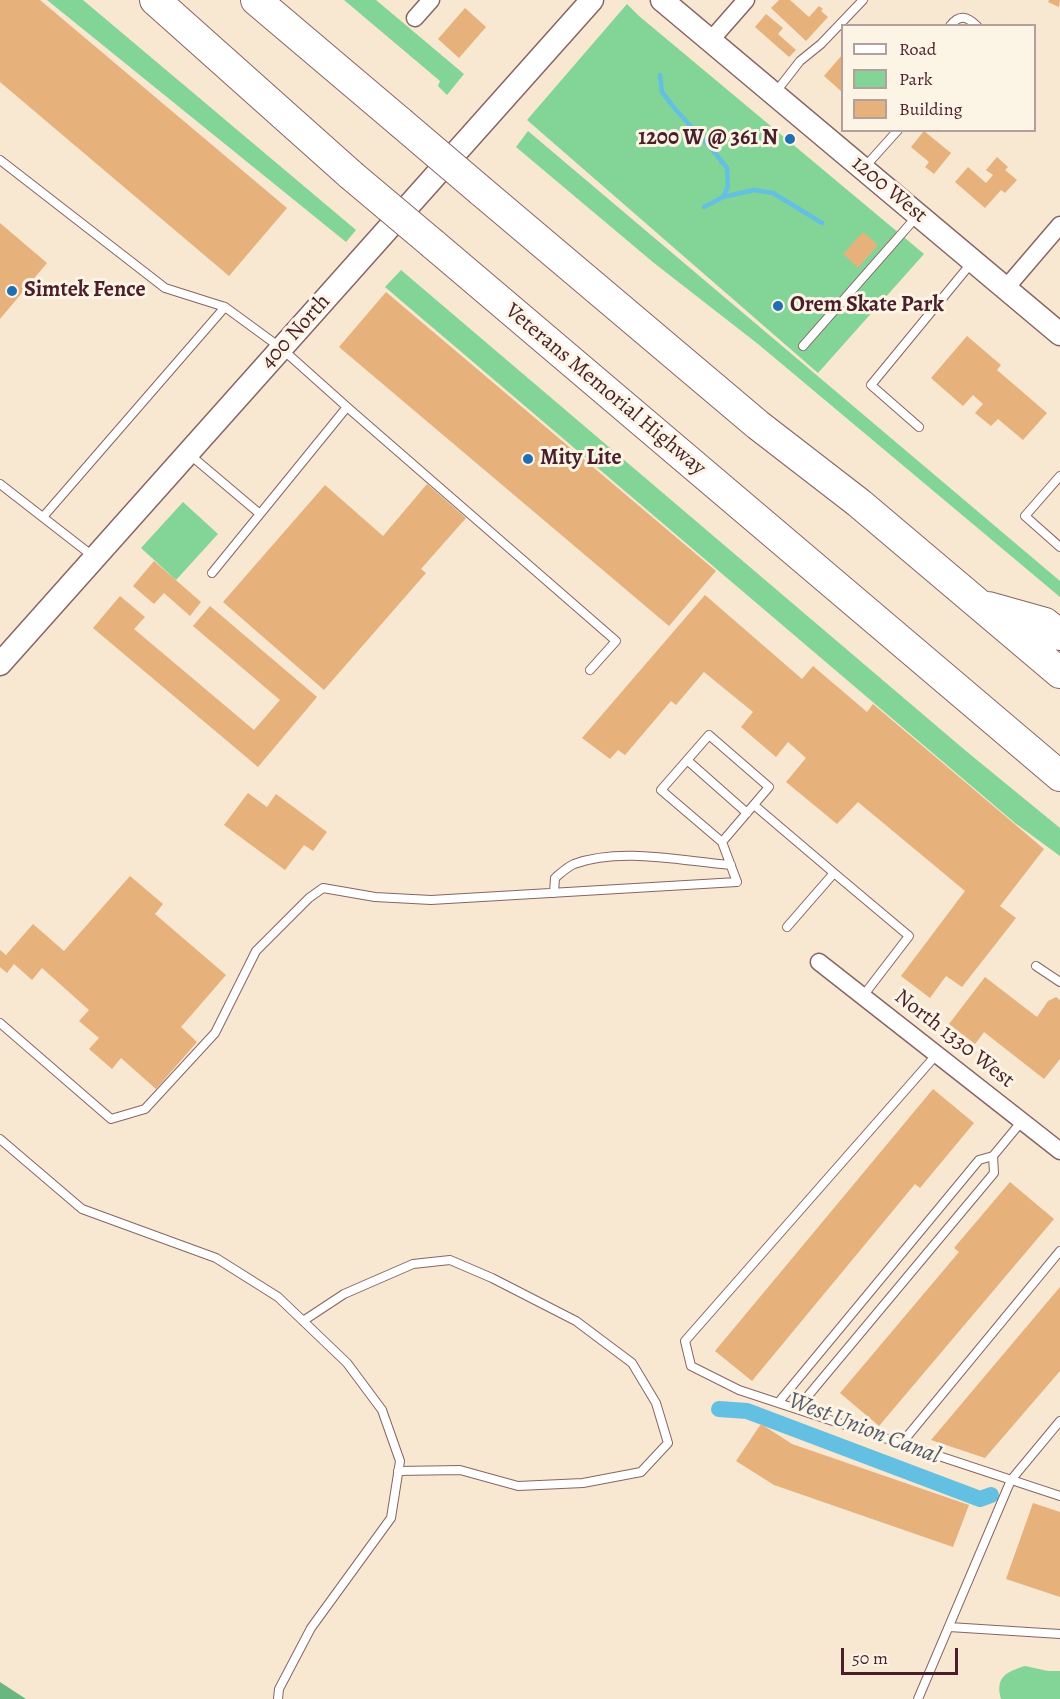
<!DOCTYPE html>
<html>
<head>
<meta charset="utf-8">
<style>
	body { margin:0 }
	#map { position:relative; width:1060px; height:1699px; overflow:hidden; background:#f8e7d1; font-family:Alegreya,serif }
	canvas { display:block }
	.legend { position:absolute; left:841px; top:24px; width:195px; height:108px; box-sizing:border-box; background:#fcf5e5; border:2px solid #b59f9b; margin:0; padding:8px 10px; list-style:none; font-size:18px; color:#4a1f2b }
	.legend li { display:flex; align-items:center; gap:12px; height:30px }
	.legend b { width:30px; border:2px solid #b59f9b }
	.scale { position:absolute; left:841px; top:1648px; width:117px; height:27px; box-sizing:border-box; border:3px solid #4a1f2b; border-top:0; padding-left:8px; font-size:18px; line-height:21px; white-space:nowrap; color:#4a1f2b; -webkit-text-stroke:4px #fcf5e5; paint-order:stroke }
</style>
</head>
<body>
<div id="map">
<canvas width="1060" height="1699"></canvas>
<ul class="legend">
<li><b style="height:8px;background:#fff"></b>Road</li>
<li><b style="height:16px;background:#82d597"></b>Park</li>
<li><b style="height:16px;background:#e6b17b"></b>Building</li>
</ul>
<div class="scale">50 m</div>
</div>
<script>
const c = document.querySelector('canvas').getContext('2d');
c.lineJoin = 'round';
function paint(path, color) { c.fillStyle = color; c.fill(path, 'evenodd'); }
function trace(path, color, width, dash) { c.strokeStyle = color; c.lineWidth = width; c.lineCap = dash ? 'butt' : 'round'; c.setLineDash(dash || []); c.stroke(path); }
function label(font, color, halo, rows, align = 'center') {
  c.font = font + ' Alegreya,serif'; c.lineWidth = 6; c.setLineDash([]); c.textBaseline = 'middle'; c.strokeStyle = halo; c.fillStyle = color; for (const [text, x, y, turn = 0] of rows) {
    c.save(); c.translate(x, y); c.rotate((+turn || 0) * Math.PI / 180); c.textAlign = isNaN(turn) ? turn : align; if (halo) c.strokeText(text, 0, 0); c.fillText(text, 0, 0); c.restore();
  }
}
const green = new Path2D(`
	M47 0H83L356 230 346 242Z
	M344 0H376L464 74 447 95 438 86 440 81Z
	M627 4 639 16 924 254 818 373 527 120Z
	M528 131 1060 581V597L758 344 654 263 516 147Z
	M401 270 966 751 1060 828V856L1015 823 385 287Z
	M183 502 218 534 176 580 141 548Z
	M1025 1666 1048 1671H1060V1699H1001C995 1677 1006 1672 1025 1666Z`);
const forest = new Path2D(`
	M0 1682 26 1699H0Z`);
const stream = new Path2D(`
	M660 75 662 92 676 110 711 148 727 168 728 186 723 197 704 207
	M723 197 754 190 773 193 822 223`);
const canal = new Path2D(`
	M719 1409 747 1411 980 1499 991 1495`);
const building = new Path2D(`
	M0 0H40L287 208 229 276 0 82Z
	M779 0H790L809 17 819 6 823 9 821 11 828 17 806 41 771 8Z
	M1049 0H1060L1059 7 1048 2Z
	M465 8 486 27 459 58 438 39Z
	M766 14 783 28 778 34 796 50 789 57 755 27Z
	M842 55V92L824 76Z
	M924 131 951 153 934 174 925 167 929 162 911 147Z
	M997 157 1008 167 1005 170 1017 180 1005 193 1001 190 985 208 955 182 968 167 986 183 993 175 986 170Z
	M0 223 47 263 0 319Z
	M863 232 878 245 858 268 843 254Z
	M386 292 716 571 669 626 339 347Z
	M967 336 1001 365 997 370 1047 413 1023 440 998 419 991 426 975 413 983 404 973 395 963 406 931 378Z
	M427 484 466 518 421 569 426 573 324 690 223 602 325 485 383 536Z
	M154 561 201 602 190 616 164 593 154 604 133 586Z
	M705 595 802 679 813 666 867 712 873 704 1044 849 1000 906 1016 918 962 987 946 976 930 998 901 976 965 891 858 802 837 824 786 782 806 758 788 742 776 757 741 727 753 712 704 672 676 705 671 701 625 755 618 750 610 759 582 738Z
	M120 596 145 617 134 629 254 730 280 700 193 626 210 606 317 697 258 767 93 628Z
	M248 793 267 807 276 794 327 832 313 851 304 845 285 870 224 825Z
	M130 876 163 904 155 914 226 975 181 1027 197 1042 156 1089 121 1058 112 1069 89 1049 99 1038 79 1021 89 1010 42 968 32 980 14 964 7 973 0 967V950L6 955 33 924 64 951Z
	M985 977 1037 1017 1048 1001 1056 997 1060 1000V1059L1044 1079 984 1032 975 1044 949 1024Z
	M933 1089 974 1123 920 1188 915 1184 752 1381 715 1351Z
	M1010 1182 1054 1219 879 1426 840 1393 959 1252 954 1248Z
	M1060 1287V1371L985 1458 931 1440Z
	M761 1424 792 1444 969 1505 953 1547 774 1485 736 1461Z
	M1033 1503 1060 1512V1597L1006 1579Z`);
const lane = new Path2D(`
	M950 26C959 14 967 16 977 26
	M775 93 800 61 821 44 863 0
	M0 160 165 288 225 307 281 348 347 407 260 514 189 454
	M863 169 898 130
	M803 346 918 215
	M347 407 616 641 590 670
	M919 427 871 385 973 261
	M1060 476 1025 516 1060 547
	M0 484 94 557
	M43 517 225 307
	M212 573 260 514
	M687 760 747 813
	M754 805 834 873 787 927
	M834 873 909 936 863 996
	M554 893 555 878C561 873 567 867 574 864 621 847 681 861 731 865
	M1036 966 1060 982
	M0 1023 111 1119 145 1109 215 1033 256 951 309 898 323 888 375 897 431 900 737 882 722 842 661 790 709 735 769 787 722 842
	M937 1054 685 1341 691 1366 739 1390 1060 1496
	M0 1139 82 1209 216 1258 278 1297 347 1363 382 1410 400 1461 391 1518 311 1628 279 1689 278 1699
	M303 1321 344 1294 413 1264 450 1260 492 1278 576 1321 632 1363 656 1403 668 1443 641 1472 583 1483 518 1486 460 1470 398 1471
	M778 1403 979 1160 993 1156 1022 1121
	M797 1409 994 1173 993 1156
	M901 1444 1060 1251
	M949 1627 1060 1634
	M918 1699 1011 1480 1060 1421`);
const street = new Path2D(`
	M415 18 431 0
	M710 41 746 0
	M1006 288 1060 225
	M819 962 1060 1151`);
const secondary = new Path2D(`
	M662 0 1060 334
	M0 664 592 0`);
const highway = new Path2D(`
	M155 0 351 175
	M256 0 400 122
	M481 191 758 425 859 503 1060 673
	M433 244 1060 776
	M988 607 1045 623 1060 635`);
const highwayBridge = new Path2D(`
	M400 122 481 191
	M351 175 433 244`);
const markers = [
	[790,139,6,"#1f6fb2"],
	[12,291,6,"#1f6fb2"],
	[778,306,6,"#1f6fb2"],
	[528,459,6,"#1f6fb2"]
];
const poiNames = [
	["1200 W @ 361 N",778,139,"right"],
	["Simtek Fence",24,291],
	["Orem Skate Park",790,306],
	["Mity Lite",540,459]
];
const streetNames = [
	["1200 West",889,190,40],
	["400 North",296,332,-48],
	["Veterans Memorial Highway",605,390,40],
	["North 1330 West",954,1039,38]
];
const waterNames = [
	["West Union Canal",864,1429,21]
];
paint(green, '#82d597');
paint(forest, '#69b680');
trace(stream, '#64c0e2', 4.5);
trace(canal, '#64c0e2', 16);
paint(building, '#e6b17b');
trace(lane, '#876565', 10);
trace(street, '#876565', 19);
trace(secondary, '#876565', 25);
trace(highway, '#876565', 32);
trace(lane, '#fff', 8);
trace(street, '#fff', 16);
trace(secondary, '#fff', 22);
trace(highway, '#fff', 30);
trace(highwayBridge, '#876565', 32, []);
trace(highwayBridge, '#fff', 30);
for (const [x, y, r, color] of markers) { const dot = new Path2D(); dot.arc(x, y, r, 0, 2 * Math.PI); c.fillStyle = color; c.fill(dot); trace(dot, '#fcf5e5', 2); }
label('bold 22px', '#4a1f2b', '#fcf5e5', poiNames, 'left');
label('22px', '#4a1f2b', '#fcf5e5', streetNames);
label('italic 24px', '#53576b', '#fcf5e5', waterNames);
</script>
</body>
</html>
